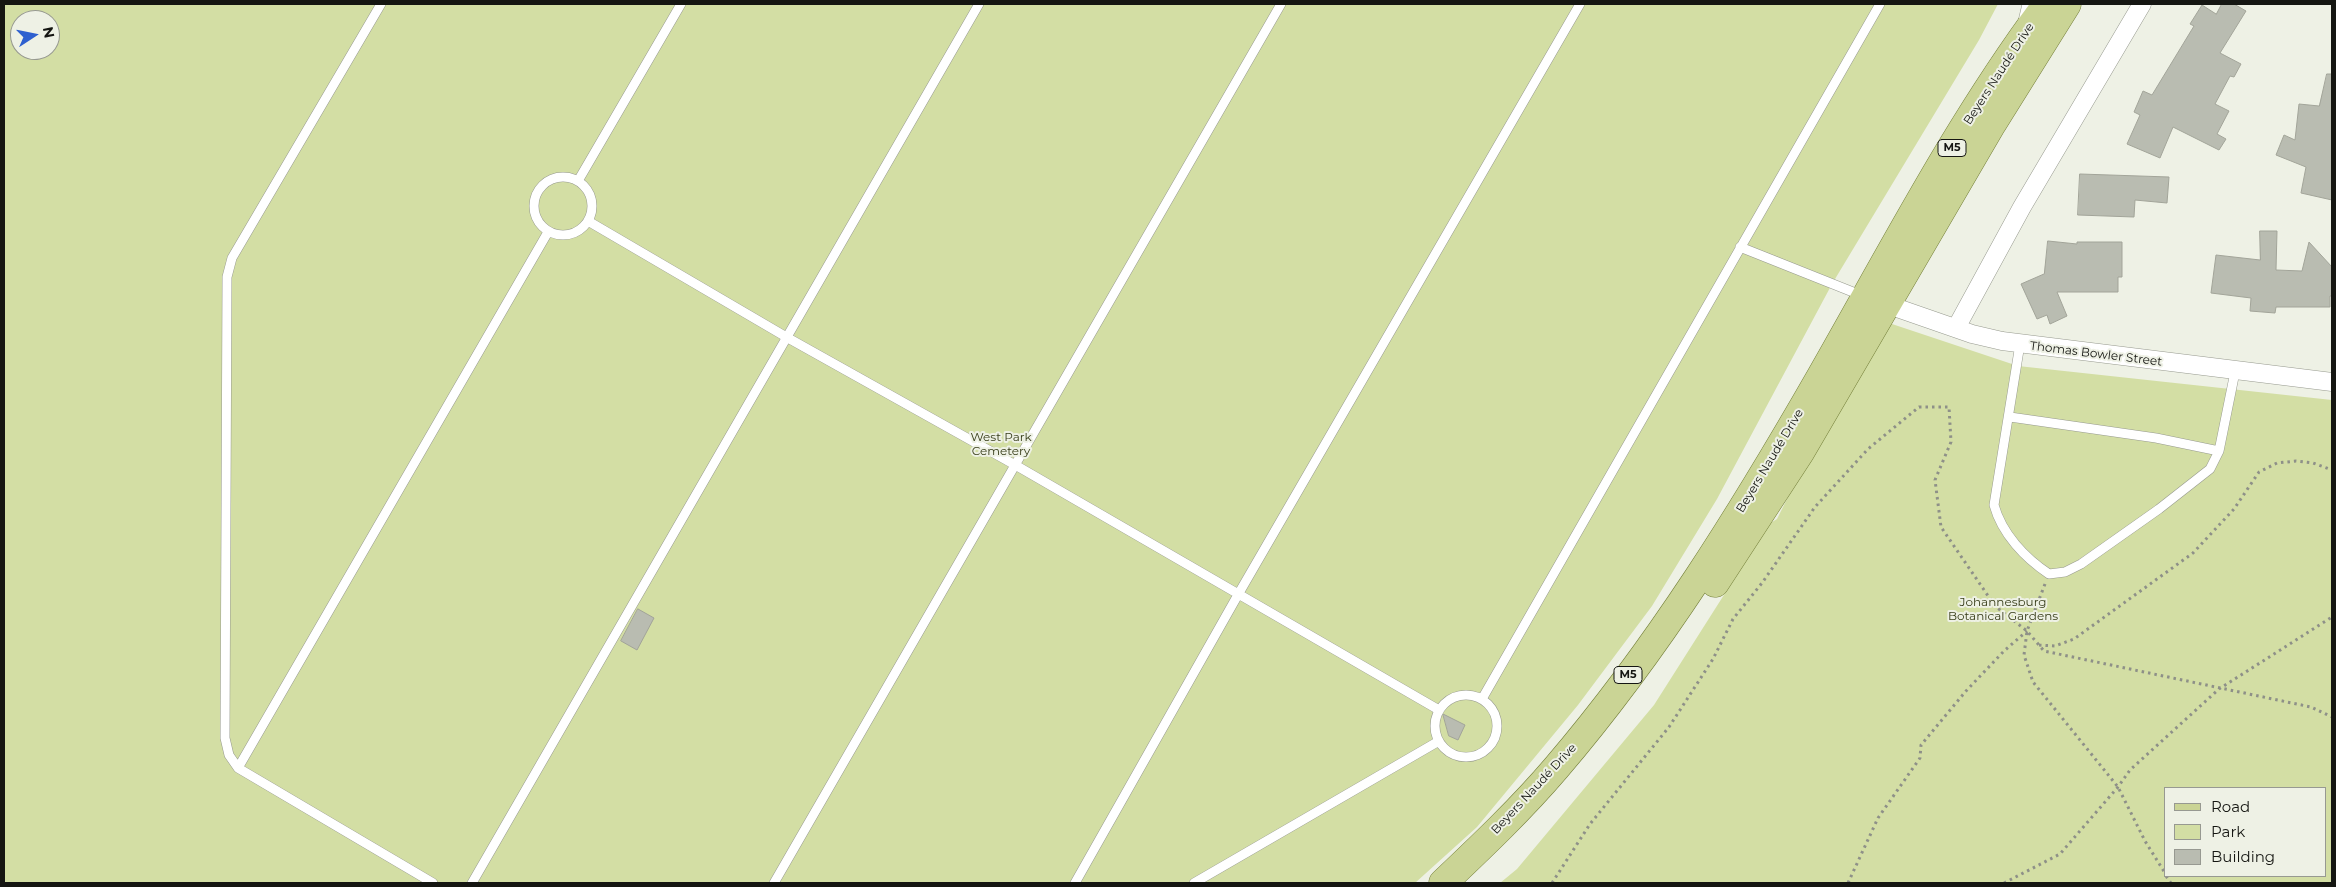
<!DOCTYPE html>
<html>
<head>
<meta charset="utf-8">
<style>
	body { margin:0 }
	#map { position:relative; width:2336px; height:887px; overflow:hidden; background:#eef1e5; font-family:Montserrat,sans-serif }
	canvas { display:block }
	.frame { position:absolute; inset:0; border:5px solid #151612; pointer-events:none }
	.legend { position:absolute; left:2164px; top:787px; width:162px; height:90px; box-sizing:border-box; background:#eef1e5; border:1px solid #979991; margin:0; padding:6px 9px; list-style:none; font-size:15px; color:#151612 }
	.legend li { display:flex; align-items:center; gap:10px; height:25px }
	.legend b { width:25px; border:1px solid #979991 }
	.north { position:absolute; left:10px; top:10px; width:50px; height:50px; box-sizing:border-box; background:#eef1e5; border:1px solid #979991; border-radius:50%; rotate:79deg; font-size:14px; font-weight:700; line-height:20px; text-align:center; color:#151612 }
	.north::after { content:''; display:block; margin:auto; width:18px; height:22px; background:#2e60cf; clip-path:polygon(50% 0,100% 100%,50% 72%,0 100%) }
</style>
</head>
<body>
<div id="map">
<canvas width="2336" height="887"></canvas>
<div class="frame"></div>
<ul class="legend">
<li><b style="height:6px;background:#cad495"></b>Road</li>
<li><b style="height:14px;background:#d3dea4"></b>Park</li>
<li><b style="height:14px;background:#b9bcb1"></b>Building</li>
</ul>
<div class="north">N</div>
</div>
<script>
const c = document.querySelector('canvas').getContext('2d');
c.lineJoin = 'round';
function paint(path, color) { c.fillStyle = color; c.fill(path, 'evenodd'); }
function trace(path, color, width, dash) { c.strokeStyle = color; c.lineWidth = width; c.lineCap = dash ? 'butt' : 'round'; c.setLineDash(dash || []); c.stroke(path); }
function label(font, color, halo, rows, align = 'center') {
  c.font = font + ' Montserrat,sans-serif'; c.lineWidth = 4; c.setLineDash([]); c.textBaseline = 'middle'; c.strokeStyle = halo; c.fillStyle = color; for (const [text, x, y, turn = 0] of rows) {
    c.save(); c.translate(x, y); c.rotate((+turn || 0) * Math.PI / 180); c.textAlign = isNaN(turn) ? turn : align; if (halo) c.strokeText(text, 0, 0); c.fillText(text, 0, 0); c.restore();
  }
}
const green = new Path2D(`
	M4 4H1998L1979 40 1832 284 1717 499 1652 606 1578 705 1477 827 1415 883H4ZM20 20H50V50H20Z
	M1877 319 2018 366 2332 400V883H1500L1517 869 1654 705 1769 524 1777 519ZM2165 788H2325V876H2165Z`);
const building = new Path2D(`
	M2222 4H2234L2246 11 2220 53 2241 64 2234 77 2230 76 2215 104 2229 111 2217 134 2226 139 2219 150 2173 127 2160 158 2127 144 2140 115 2134 112 2143 91 2152 95 2194 26 2190 24 2202 5 2216 14Z
	M2327 74H2332V200L2301 193 2306 167 2276 155 2284 135 2295 140 2299 104 2319 106Z
	M2080 174 2169 177 2167 203 2135 200 2134 217 2078 215Z
	M2260 231H2277L2276 270 2302 271 2309 242 2332 267V296H2330V307H2276L2275 313 2250 311 2251 298 2211 293 2216 255 2260 260Z
	M2048 241 2077 244V242H2122V277H2118V292H2057L2067 316 2050 324 2047 315 2037 319 2021 284 2044 274Z
	M638 609 654 618 637 650 621 641Z
	M1443 714 1465 725 1458 740 1449 736Z`);
const path = new Path2D(`
	M2045 584 2027 631 2024 655 2033 682 2118 787 2145 841 2165 873
	M2039 645 2055 646 2074 639 2193 553 2234 509 2259 472 2277 463 2296 461 2313 463 2332 470
	M2166 876 2171 883
	M1552 883 1590 824 1669 727 1713 659 1733 619 1762 583 1815 507 1868 449 1919 407H1949L1951 442 1935 480 1941 527 1995 606 2027 631 2044 651 2311 707 2332 717
	M1848 883 1878 818 1920 758 1921 745 1966 691 2004 651 2027 631
	M2004 883 2060 854 2118 787 2130 770 2219 689 2332 617`);
const service = new Path2D(`
	M381 4 232 258 227 277 225 738 229 755 238 768 433 883
	M2023 21 2027 4
	M534 206a29 29 0 1 1 58 0a29 29 0 1 1-58 0Z
	M578 181 681 4
	M588 221 788 338 1017 466 1439 710
	M1740 247 1863 296
	M2020 344 1994 505C2002 534 2025 558 2049 574L2065 572 2081 564 2159 509 2210 469 2219 451 2235 372
	M2010 417 2156 438 2219 451
	M1435 726a31 31 0 1 1 62 0a31 31 0 1 1-62 0Z
	M1482 699 1880 4
	M238 768 548 232
	M472 883 979 4
	M774 883 1281 4
	M1075 883 1239 593 1580 4
	M1194 883 1439 741`);
const minor = new Path2D(`
	M1877 301 1972 334 2002 341 2332 382
	M1956 328 2022 207 2142 4`);
const primary = new Path2D(`
	M1715 583 1801 451 1992 124 2067 4
	M1443 883C1482 846 1521 809 1556 768 1658 649 1743 512 1821 376 1893 250 1960 120 2047 4`);
const shields = [
	[1952,148,28],
	[1628,675,28]
];
const shieldNames = [
	["M5",1952,148],
	["M5",1628,675]
];
const streetNames = [
	["Beyers Naudé Drive",1999,74,-57],
	["Thomas Bowler Street",2096,354,7],
	["Beyers Naudé Drive",1770,461,-59],
	["Beyers Naudé Drive",1534,789,-47]
];
const parkNames = [
	["West Park",1001,437],
	["Cemetery",1001,451],
	["Johannesburg",2003,602],
	["Botanical Gardens",2003,616]
];
paint(green, '#d3dea4');
paint(building, '#b9bcb1');
trace(building, '#a2a499', 1);
trace(service, '#979a8f', 10);
trace(minor, '#979a8f', 19);
trace(primary, '#747f39', 29);
trace(path, '#8e9088', 3, [2.5, 4]);
trace(service, '#fff', 9);
trace(minor, '#fff', 18);
trace(primary, '#cad495', 28);
for (const [x, y, w] of shields) { const box = new Path2D(); box.roundRect(x - w / 2, y - 8.5, w, 17, 4); c.fillStyle = '#eef1e5'; c.fill(box); trace(box, '#151612', 1); }
label('bold 11px', '#151612', null, shieldNames);
label('12px', '#151612', '#eef1e5', streetNames);
label('12px', '#363c18', '#eef1e5', parkNames);
</script>
</body>
</html>
